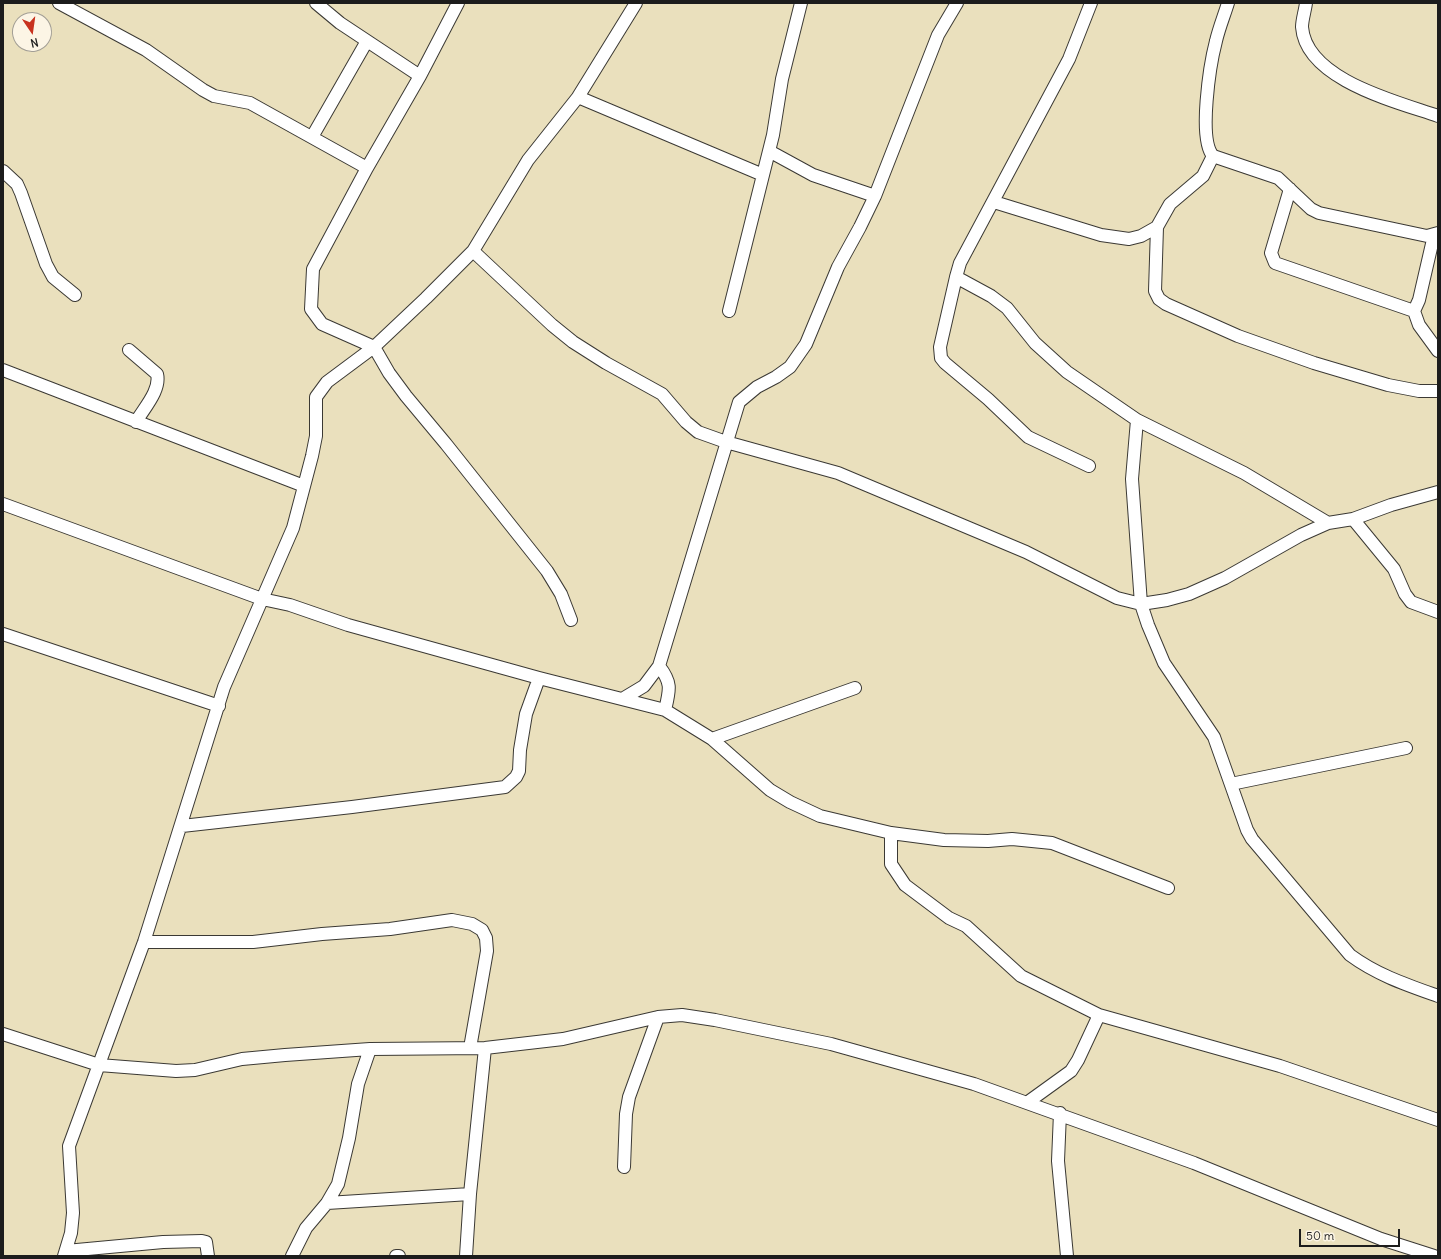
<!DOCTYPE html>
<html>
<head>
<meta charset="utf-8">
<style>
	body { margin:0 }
	#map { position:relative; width:1441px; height:1259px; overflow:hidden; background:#eae0bd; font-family:Delius,sans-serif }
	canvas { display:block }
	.frame { position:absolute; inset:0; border:4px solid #1c1c1c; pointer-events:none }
	.north { position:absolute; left:12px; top:12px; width:40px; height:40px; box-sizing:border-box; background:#fcf5e5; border:1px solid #a29e95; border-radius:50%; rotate:167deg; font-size:11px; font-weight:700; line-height:16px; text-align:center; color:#1c1c1c }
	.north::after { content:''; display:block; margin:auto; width:14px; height:18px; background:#c8321e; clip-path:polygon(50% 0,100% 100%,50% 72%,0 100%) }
	.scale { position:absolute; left:1299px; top:1229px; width:101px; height:18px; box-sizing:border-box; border:2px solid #1c1c1c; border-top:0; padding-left:5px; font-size:12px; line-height:14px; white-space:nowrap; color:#1c1c1c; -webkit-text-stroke:3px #fcf5e5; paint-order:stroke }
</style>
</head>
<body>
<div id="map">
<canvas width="1441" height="1259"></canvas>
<div class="frame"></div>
<div class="north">N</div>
<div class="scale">50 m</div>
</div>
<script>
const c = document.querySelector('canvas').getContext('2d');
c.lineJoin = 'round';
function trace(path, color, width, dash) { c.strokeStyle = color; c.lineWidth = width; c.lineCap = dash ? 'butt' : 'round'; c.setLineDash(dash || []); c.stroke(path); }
const minor = new Path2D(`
	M59 3 146 50 203 90 214 96 250 103 367 168
	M316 3 340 23 420 76
	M458 3 420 76 367 168 313 269 311 309 322 324 374 347 389 373 406 396 446 444 547 571 561 594 571 620
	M1091 3 1069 59 960 263 956 277 991 296 1007 308 1035 343 1067 372 1137 420 1244 473 1328 523
	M1228 3C1224 16 1219 28 1216 41 1210 64 1198 139 1213 156L1278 178 1311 209 1319 213 1427 236 1438 233
	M1306 3C1305 11 1302 20 1302 27 1306 80 1398 102 1438 116
	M578 97 763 175
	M312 137 367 41
	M769 151 813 175 875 196
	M1213 156 1203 176 1170 204 1157 227 1155 291 1159 299 1166 304 1238 336 1314 363 1388 385 1419 391H1438
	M3 171 17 184 21 193 46 264 53 277 75 295
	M1290 189 1271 253 1275 263 1414 311
	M994 202 1101 235 1129 239 1141 236 1157 227
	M1434 235 1419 300 1414 311 1419 325 1438 351
	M473 251 552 325 573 342 606 363 662 394 686 422 698 432 726 442 838 473 1026 552 1117 598 1141 604 1167 600 1189 594 1225 578 1301 535 1328 523 1353 519 1391 505 1438 492
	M956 277 940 347 941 358 945 363 988 399 1028 437 1089 466
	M729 311 773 135 782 79 801 3
	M129 350 157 374C161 390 144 408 136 422
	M3 370 304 486
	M1137 420 1132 479 1141 604 1148 625 1164 663 1214 737 1247 830 1252 839 1350 955C1377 975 1407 985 1438 996
	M3 504 262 599 290 605 348 625 539 678 665 710 712 739 770 790 790 802 820 816 891 833 944 840 988 841 1012 839 1052 843 1168 888
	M1353 519 1394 569 1405 594 1411 602 1438 612
	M3 634 219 706
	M659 666C672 683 670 689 665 710
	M624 698 644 686 659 666 739 402 757 387 776 377 790 367 806 344 838 267 860 227 875 196 938 35 957 3
	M712 739 855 688
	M1231 784 1406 748
	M182 826 352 807 505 787 516 777 519 771 520 750 526 714 539 678
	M891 833V864L905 885 949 918 966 926 1021 976 1099 1015 1280 1066 1438 1120
	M144 942H253L322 934 390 929 452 920 472 924 482 930 486 938 487 951 470 1048
	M3 1034 99 1065 176 1071 195 1070 242 1059 285 1055 370 1049 485 1048 563 1039 658 1017 682 1015 715 1020 831 1044 974 1084 1194 1163 1381 1239 1434 1256
	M1028 1102 1071 1071 1078 1060 1099 1015
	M1060 1113 1058 1161 1067 1256
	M624 1167 626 1114 629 1097 658 1017
	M327 1203 470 1194
	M66 1251 163 1242 202 1241 206 1242 208 1256
	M64 1256 71 1233 73 1213 69 1146 144 942 224 687 293 528 312 456 316 436V397L327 382 374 347 426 298 473 251 528 160 578 97 636 3
	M292 1256 306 1228 327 1203 338 1184 349 1138 358 1084 370 1049
	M396 1256H399
	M466 1256 470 1194 485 1048`);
trace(minor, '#3b3934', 14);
trace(minor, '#fff', 12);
</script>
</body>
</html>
